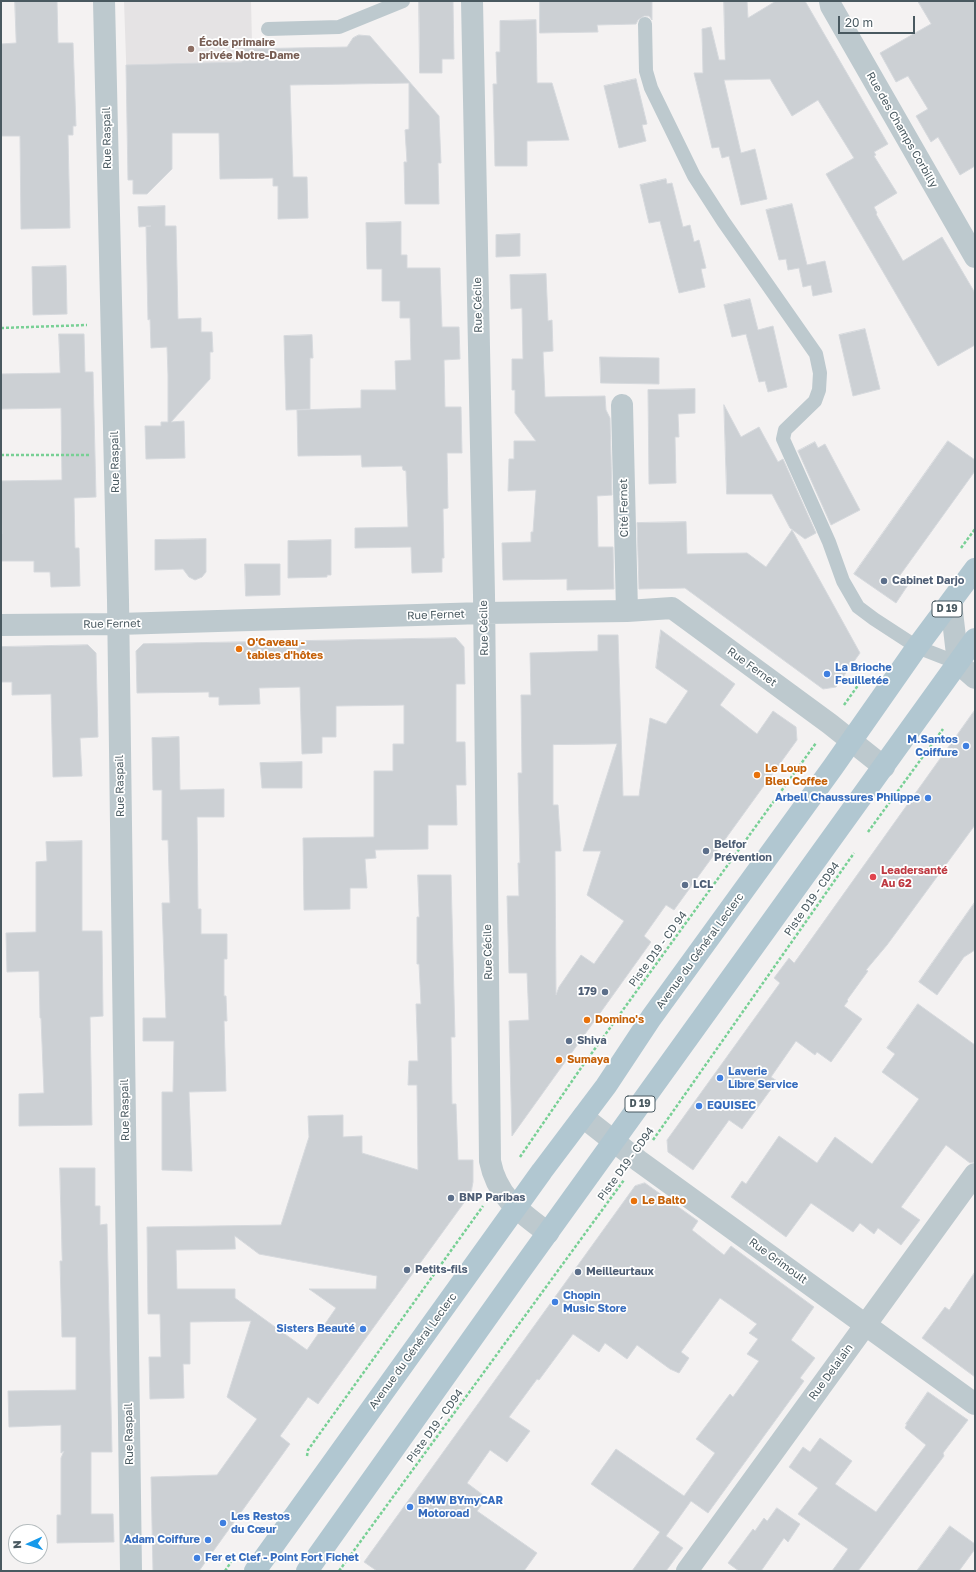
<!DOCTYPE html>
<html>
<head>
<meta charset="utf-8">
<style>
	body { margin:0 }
	#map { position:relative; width:976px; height:1572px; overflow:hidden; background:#f4f2f2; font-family:"Golos Text",sans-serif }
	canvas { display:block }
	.frame { position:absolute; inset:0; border:2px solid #495960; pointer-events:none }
	.north { position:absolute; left:8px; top:1524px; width:40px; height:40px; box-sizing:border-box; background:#fff; border:1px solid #b6bdbf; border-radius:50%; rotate:267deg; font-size:11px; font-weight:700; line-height:16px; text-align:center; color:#495960 }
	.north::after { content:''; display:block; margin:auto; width:14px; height:18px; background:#1699ea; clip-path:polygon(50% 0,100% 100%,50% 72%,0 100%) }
	.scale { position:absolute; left:838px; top:16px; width:77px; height:18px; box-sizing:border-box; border:2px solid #495960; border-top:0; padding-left:5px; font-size:12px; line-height:14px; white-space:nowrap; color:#495960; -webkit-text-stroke:3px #fff; paint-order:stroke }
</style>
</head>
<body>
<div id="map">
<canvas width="976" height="1572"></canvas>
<div class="frame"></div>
<div class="north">N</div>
<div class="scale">20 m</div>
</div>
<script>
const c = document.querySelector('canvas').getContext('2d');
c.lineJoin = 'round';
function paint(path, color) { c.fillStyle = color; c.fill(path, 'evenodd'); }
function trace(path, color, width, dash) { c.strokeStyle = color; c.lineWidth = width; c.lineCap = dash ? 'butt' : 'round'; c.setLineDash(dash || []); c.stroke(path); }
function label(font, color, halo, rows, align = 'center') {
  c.font = font + ' "Golos Text",sans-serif'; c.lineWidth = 3.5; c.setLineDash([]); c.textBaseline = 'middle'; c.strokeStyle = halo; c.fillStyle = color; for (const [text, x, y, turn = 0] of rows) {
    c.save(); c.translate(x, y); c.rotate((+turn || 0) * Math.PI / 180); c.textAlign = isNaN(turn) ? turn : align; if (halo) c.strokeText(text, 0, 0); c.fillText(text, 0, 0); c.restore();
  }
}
const education = new Path2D(`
	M124 1H251L252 43H257L258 61 127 88Z`);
const building = new Path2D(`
	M15 1H57L58 43H73L76 126H73V135H68L70 228 21 229 20 136H1V44L16 43Z
	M419 1H453L454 59H442V73H420Z
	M540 1H652V20L649 16H644L638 20 636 24 597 25 598 32 540 33Z
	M724 1H747L748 18 776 1H805L888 144 874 152 876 155 874 156 897 193 874 207 877 213 876 214 903 261 942 237 975 293V345L938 366 826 174 854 158 818 100 792 116 770 79 724 80 741 153 755 149 767 199 741 205 729 156 722 158 719 147 712 148 694 73H703L702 29 711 27 719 60H725Z
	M918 1H975V166L960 175 938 137 931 142 916 116 928 109 908 76 896 82 880 53 931 24Z
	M536 20 537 83H552L569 140 527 141V166H495L493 84H497L496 52H500V21Z
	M359 35 370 36 439 116 441 163H438L439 204H405L404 162H407L405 130 409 129V83L290 85 293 177H307L308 218 278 219V186H273V178L220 179 219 133H172V169L147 194H133V180H128L126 65 242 62V49L347 47 353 38Z
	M636 79 647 124 642 125 646 141 619 148 604 86Z
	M666 179 667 184 672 183 683 227 690 225 694 242 699 240 706 268 701 269 705 287 679 293 660 221 649 223 640 185Z
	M792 204 807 265 825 261 832 292 813 296 811 285 803 287 799 268 788 270 786 259 779 260 766 210Z
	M165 206V226H176L178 319 201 318V332H212L213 352H210V379L171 422 184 421 185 458 146 459 145 426H161V422H168V375L167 347 151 348 150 319 148 320 146 226H151L139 227 138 207Z
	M401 222V255H407V268H440L442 327H459L460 359 444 360 445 407H461L462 453H447L448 508 443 509 444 558H442V572L412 573 411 547 355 548V528L408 527 406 471 403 470 402 466 362 467 361 455 298 456 297 410 361 408V390H396L395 361 411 360 410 318H400V301H382V269H367L366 223Z
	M520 234V256L496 257V235Z
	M66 266 67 314 33 315 32 267Z
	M546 274 548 321 552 320 553 351 543 352 545 397 605 396 606 410 610 418 612 495 597 496 598 547H613L614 589 567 590V579L503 580 502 543 531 542V532H533L536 490 508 491 509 459H514V441H536L515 413V390H512V359H523L522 308 511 309 510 275Z
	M750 299 758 330 773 326 787 387 768 392 765 381 759 382 746 334 732 337 724 305Z
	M865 329 880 389 853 396 839 335Z
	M59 334H84L85 372H93L96 497 74 498 75 548H79L80 586 51 587 50 572H34V561H1V534H2L1 481 62 480 61 408 1 409V374L60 373Z
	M312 335 313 358H310V409L286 410 284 336Z
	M600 357 659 358V384L601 383Z
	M695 389V413L678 414 679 437H675L676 483 649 484 648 390Z
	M724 405 741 437 759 427 778 462 783 459 816 533 805 539 790 528 772 494H727Z
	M948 441 975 460V471L898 578 908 585 896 603 854 574Z
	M815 442 818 448 825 444 860 510 831 525 798 451Z
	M686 522 687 554 747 553 766 567 792 530 860 653 836 687 823 689 685 588 639 589 637 523Z
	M206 539V572L202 577 195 580 189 577 183 569 155 570V540Z
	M331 540V575H327V577L288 578V541Z
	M245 564H280V595L246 596Z
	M661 630 735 684 720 705 757 734 773 711 796 727 797 740 674 910 666 905 644 936 651 942 512 1136 509 1021 529 1020 527 973H509L507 896H519L518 863H520L518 773H522L521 695H531L530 653 598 651V635H618L623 796H639L650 718 666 724 688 691 656 668ZM617 744 583 851H601L587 895 624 921 594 964 581 955 559 987 556 995 555 851H561L558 805H553V745Z
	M456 638 464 647 465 684H456V742H465L466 785H456L457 825H428V849L375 850 376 858 365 859 367 888H350V909L304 910 303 838 374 837V771H393V744H404V705L336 706V737H322V753L302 754 300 687 259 688 260 704 219 705V697H209V692L137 693 136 651 143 644Z
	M88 645 96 653 98 737 80 738 82 776 53 777 51 694 12 695V682H1V647Z
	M975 710V825L887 945 866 970 868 971 847 1000 848 1001 844 1006 862 1019 831 1062 817 1052 815 1055 796 1041 771 1077 777 1081 742 1129 729 1120 693 1170 668 1152 667 1140 780 983 774 978 789 958 794 963Z
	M179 737 180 790 224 789V817H197L198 909H201V934H227V959H224V996H226L227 1021H224L226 1091 189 1092 192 1171 162 1170V1092H173L174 1041H143V1018H166L162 903H170L168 840H162V790H153L152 738Z
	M302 762V788H262L260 763Z
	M82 841V931H102L103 1016 90 1017 92 1125 19 1126V1094L44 1093 41 1018H40L39 971 7 972 6 933 36 932V862L47 861 46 842Z
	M418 875H451L455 1037H451L452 1104H456L458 1160H473V1182L471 1193 318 1404 308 1397 280 1436 290 1444 199 1571H153L151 1477 217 1475 257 1419 227 1397 251 1321 190 1322V1364H183L184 1398 150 1399 149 1357H161L160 1314H148L147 1227 281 1225 309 1137 308 1116 343 1115V1137L362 1136V1153L418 1170 417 1085H408L409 1061H418L416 1004H421L419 964H417V917H419ZM235 1236 259 1254 377 1276 376 1289H309L336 1308 307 1350 235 1298V1289H177L176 1250 235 1249Z
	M975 902V950L964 957 937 995 919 982Z
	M918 1004 975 1045V1162L970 1163 946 1145 901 1207 920 1220 901 1245 878 1228 874 1234 860 1223 853 1232 811 1203 786 1237 731 1197 742 1181 746 1184 779 1136 817 1163 835 1137 872 1164 919 1099 882 1072 895 1054 887 1048Z
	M60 1168H95V1206H100V1225L107 1224 112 1452H91V1514H113L114 1542 57 1543V1515H61V1458L64 1451 61 1453V1425L9 1427 8 1391 76 1390V1337H62L60 1261H62Z
	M645 1183 698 1221 692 1230 724 1255 731 1246 814 1307 791 1340 815 1358 800 1378 804 1381 708 1513 691 1501 666 1536 683 1548 666 1571H632L660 1532 591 1484 616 1449 684 1496 715 1453 696 1439 730 1394 733 1397 759 1361 747 1354 758 1339 749 1333 757 1324 720 1298 681 1352 689 1358 679 1373 670 1369 637 1345 627 1359 605 1343 599 1352 573 1334 539 1380 537 1379 509 1417 530 1431 507 1462 490 1450 467 1483 487 1498 477 1511 537 1553 524 1571H377L364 1562 635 1186Z
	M975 1272V1377L922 1338 945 1307 949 1310Z
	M928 1392 968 1420 943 1453 944 1456 858 1571H832L848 1549 798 1514 818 1488 789 1467 803 1447 810 1452 820 1438 852 1461 835 1484 876 1512 926 1445 905 1428 907 1424H906Z
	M777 1508 800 1524 788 1542 784 1538 761 1571H739L728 1563 753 1529 755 1531 764 1518 767 1521Z
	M950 1526 975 1544V1549L959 1571H917Z`);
const path = new Path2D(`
	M1 328 87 325
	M1 455H90
	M961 548 975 529
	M844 705 864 677
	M868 832 943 729
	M653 1140 854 853
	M520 1157 581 1068 816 743
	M307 1456 308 1450 483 1206
	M225 1571 231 1562
	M339 1571 624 1180`);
const lane = new Path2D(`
	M645 24 646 71 651 88 694 176 723 221 816 354 820 373 819 390 815 401 785 430 783 439 829 542 843 581 858 607 874 619 917 647 958 663
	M268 29 339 27 403 1`);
const street = new Path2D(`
	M104 1 118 600 131 1571
	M472 1 484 595 490 1161C497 1197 520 1212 548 1233
	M830 1 831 6 975 257
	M622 405 627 611
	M951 603 958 663 975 678
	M1 625 118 624 484 613 627 611 672 608 830 724 884 767
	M583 1117 639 1161 975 1404
	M687 1571 975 1174`);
const primary = new Path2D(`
	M255 1571 542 1171 606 1086 651 1018 833 767 917 647 975 569
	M307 1571 518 1274 975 639`);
const markers = [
	[191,49,4,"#8d6e63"],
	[884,581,4,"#5c6f8a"],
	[239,649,4,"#e8710a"],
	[827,674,4,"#3f7fe0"],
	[966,746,4,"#3f7fe0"],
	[757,775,4,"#e8710a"],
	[928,798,4,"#3f7fe0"],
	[706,851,4,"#5c6f8a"],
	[873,877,4,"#e0444e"],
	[685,885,4,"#5c6f8a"],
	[605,992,4,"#5c6f8a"],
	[587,1020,4,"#e8710a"],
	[569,1041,4,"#5c6f8a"],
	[559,1060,4,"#e8710a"],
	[720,1078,4,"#3f7fe0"],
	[699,1106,4,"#3f7fe0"],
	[451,1198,4,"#5c6f8a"],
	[634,1201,4,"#e8710a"],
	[407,1270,4,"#5c6f8a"],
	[578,1272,4,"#5c6f8a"],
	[555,1302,4,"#3f7fe0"],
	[363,1329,4,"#3f7fe0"],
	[410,1507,4,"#3f7fe0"],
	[223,1523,4,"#3f7fe0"],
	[208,1540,4,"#3f7fe0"],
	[197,1558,4,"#3f7fe0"]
];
const shields = [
	[947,609,30],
	[640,1104,30]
];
const shieldNames = [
	["D 19",947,609],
	["D 19",640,1104]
];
const educationNames = [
	["École primaire",199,43],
	["privée Notre-Dame",199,56]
];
const streetNames = [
	["Rue des Champs Corbilly",902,130,60],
	["Rue Raspail",107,138,-91],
	["Rue Cécile",478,305,-91],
	["Rue Raspail",115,462,-91],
	["Cité Fernet",624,508,-91],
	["Rue Fernet",436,615,-2],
	["Rue Fernet",112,624,-1],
	["Rue Cécile",484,628,-91],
	["Rue Fernet",752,667,36],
	["Rue Raspail",120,786,-91],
	["Piste D19 - CD94",812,899,-55],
	["Piste D19 - CD 94",658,949,-54],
	["Avenue du Général Leclerc",700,951,-54],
	["Rue Cécile",488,952,-91],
	["Rue Raspail",125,1110,-91],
	["Piste D19 - CD94",626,1164,-54],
	["Rue Grimoult",778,1261,36],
	["Avenue du Général Leclerc",413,1351,-54],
	["Rue Delalain",831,1372,-54],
	["Piste D19 - CD94",435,1426,-54],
	["Rue Raspail",129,1434,-91]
];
const serviceNames = [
	["Cabinet Darjo",892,581],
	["Belfor",714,845],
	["Prévention",714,858],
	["LCL",693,885],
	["179",597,992,"right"],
	["Shiva",577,1041],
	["BNP Paribas",459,1198],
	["Petits-fils",415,1270],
	["Meilleurtaux",586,1272]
];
const foodNames = [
	["O'Caveau -",247,643],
	["tables d'hôtes",247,656],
	["Le Loup",765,769],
	["Bleu Coffee",765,782],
	["Domino's",595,1020],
	["Sumaya",567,1060],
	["Le Balto",642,1201]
];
const shopNames = [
	["La Brioche",835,668],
	["Feuilletée",835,681],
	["M.Santos",958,740,"right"],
	["Coiffure",958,753,"right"],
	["Arbell Chaussures Philippe",920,798,"right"],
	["Laverie",728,1072],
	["Libre Service",728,1085],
	["EQUISEC",707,1106],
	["Chopin",563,1296],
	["Music Store",563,1309],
	["Sisters Beauté",355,1329,"right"],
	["BMW BYmyCAR",418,1501],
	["Motoroad",418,1514],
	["Les Restos",231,1517],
	["du Cœur",231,1530],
	["Adam Coiffure",200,1540,"right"],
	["Fer et Clef - Point Fort Fichet",205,1558]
];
const healthNames = [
	["Leadersanté",881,871],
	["Au 62",881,884]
];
paint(education, '#e5e3e4');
paint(building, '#ccd0d4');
trace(building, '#d6d9dd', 1);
trace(path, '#78d095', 2.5, [3, 2]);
trace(lane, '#bdc9ce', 14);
trace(street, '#bdc9ce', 22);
trace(primary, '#b1c7d1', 22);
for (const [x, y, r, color] of markers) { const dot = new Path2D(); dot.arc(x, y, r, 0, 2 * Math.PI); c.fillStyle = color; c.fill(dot); trace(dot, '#fff', 1.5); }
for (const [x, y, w] of shields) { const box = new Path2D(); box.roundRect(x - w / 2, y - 8, w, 16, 3); c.fillStyle = '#fff'; c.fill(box); trace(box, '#495960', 1); }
label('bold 10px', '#495960', null, shieldNames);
label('bold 11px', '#785e54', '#fff', educationNames, 'left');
label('11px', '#495960', '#fff', streetNames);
label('bold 11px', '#4e5e75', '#fff', serviceNames, 'left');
label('bold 11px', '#c56008', '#fff', foodNames, 'left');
label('bold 11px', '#366cbe', '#fff', shopNames, 'left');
label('bold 11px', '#be3a42', '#fff', healthNames, 'left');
</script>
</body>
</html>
